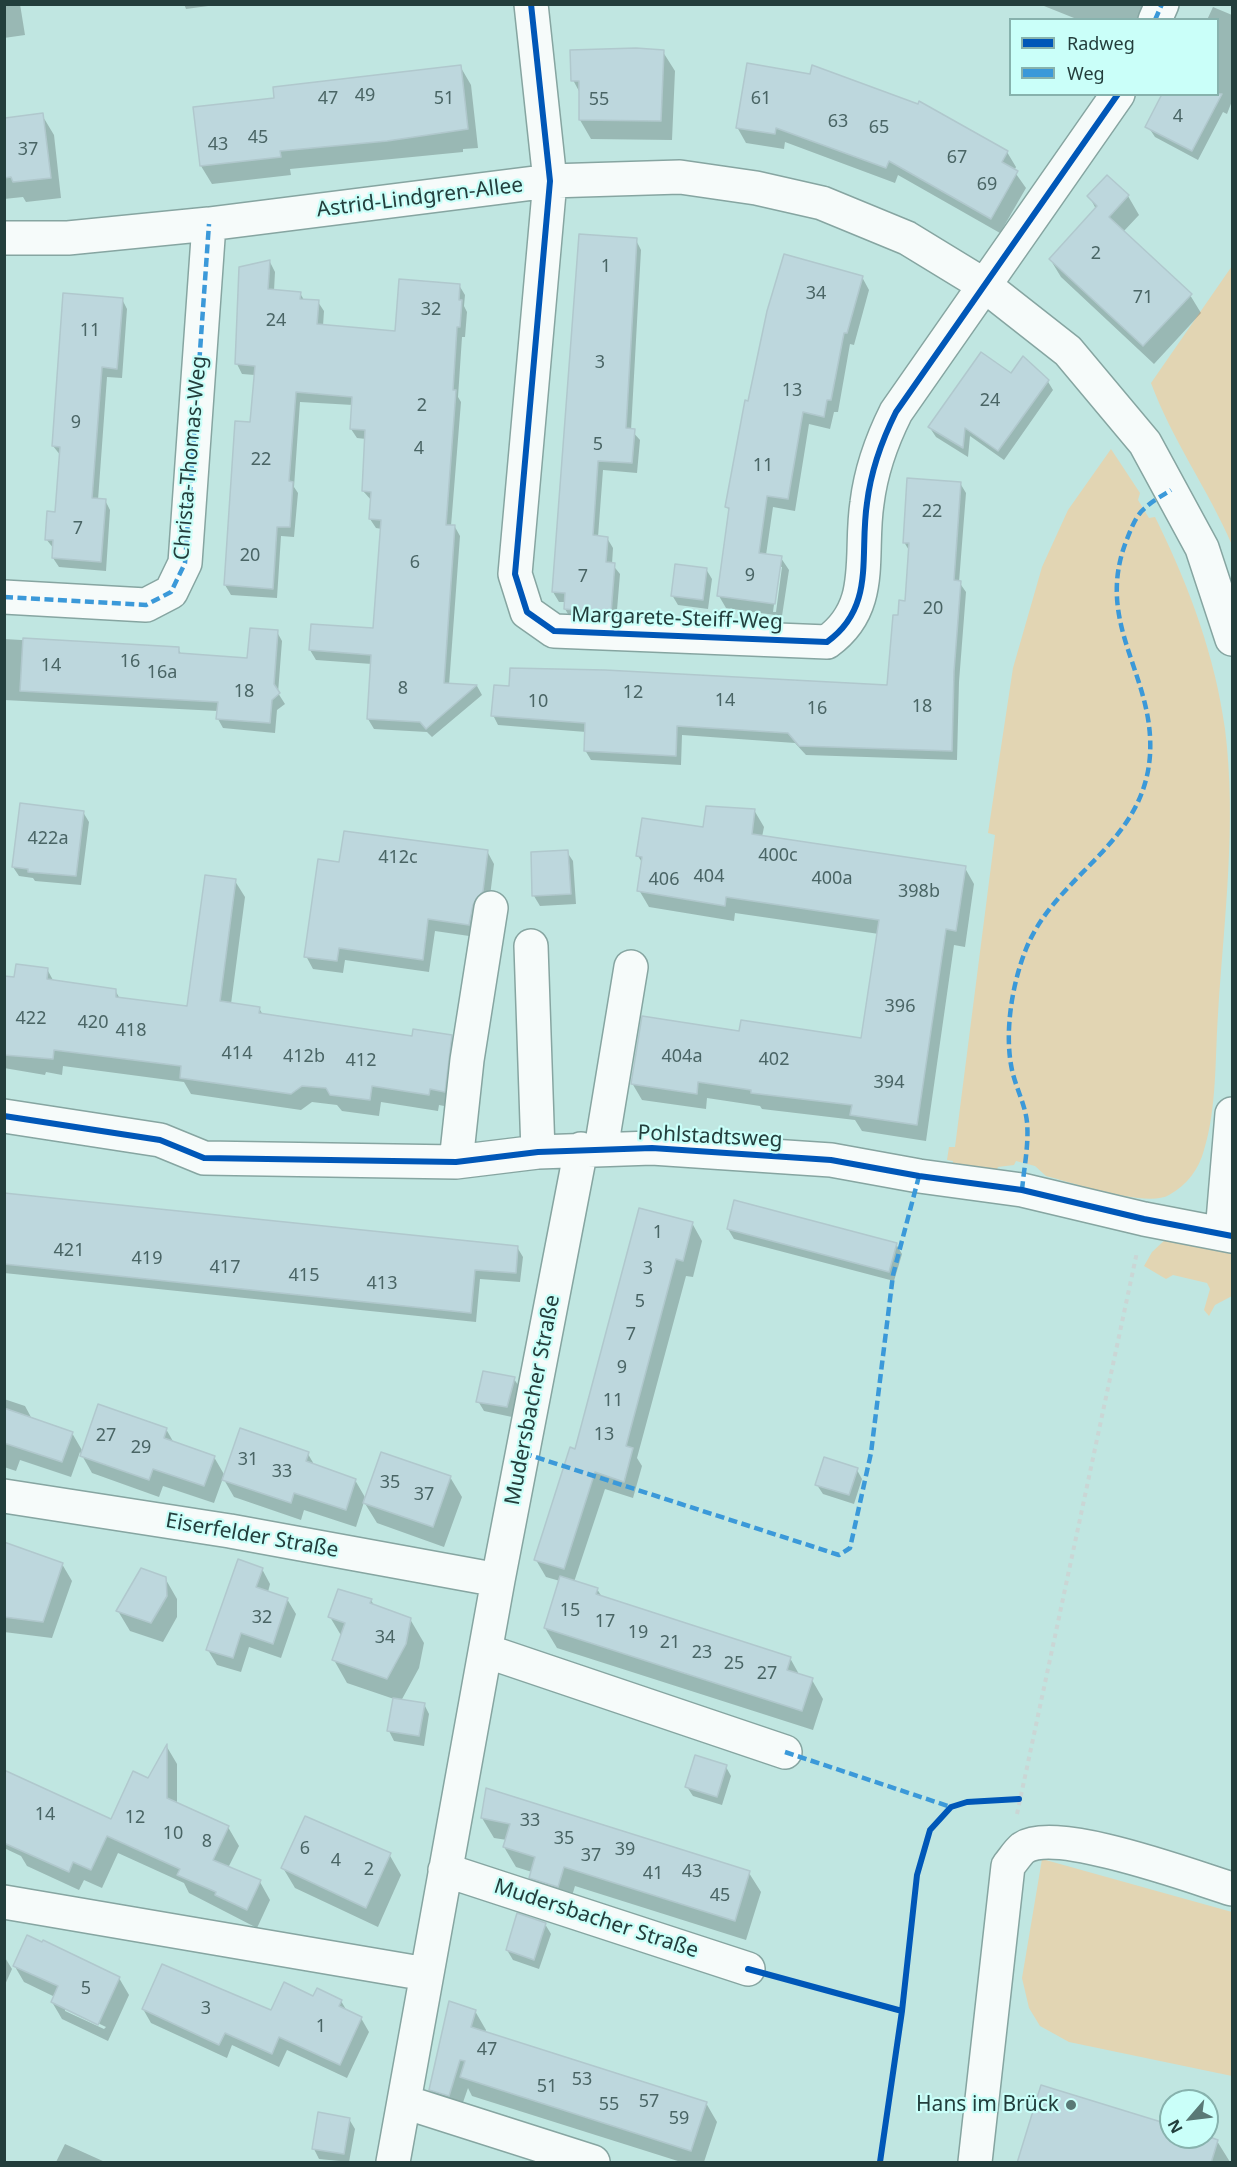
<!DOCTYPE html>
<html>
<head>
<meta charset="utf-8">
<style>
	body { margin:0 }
	#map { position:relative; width:1237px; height:2167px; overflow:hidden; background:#c0e6e1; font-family:"Noto Sans",sans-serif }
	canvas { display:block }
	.frame { position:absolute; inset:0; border:6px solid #233e3c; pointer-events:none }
	.legend { position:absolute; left:1009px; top:18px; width:210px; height:78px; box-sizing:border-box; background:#cafff9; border:2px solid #87b2ad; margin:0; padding:8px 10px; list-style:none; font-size:18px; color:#233e3c }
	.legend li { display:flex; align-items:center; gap:12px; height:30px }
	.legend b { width:30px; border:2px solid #87b2ad }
	.north { position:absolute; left:1159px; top:2089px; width:60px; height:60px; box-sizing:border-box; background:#cafff9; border:2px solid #87b2ad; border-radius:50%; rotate:242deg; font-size:16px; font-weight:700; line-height:24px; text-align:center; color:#233e3c }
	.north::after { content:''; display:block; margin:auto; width:21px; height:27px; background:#5a7976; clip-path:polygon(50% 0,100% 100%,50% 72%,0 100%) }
</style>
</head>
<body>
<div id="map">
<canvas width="1237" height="2167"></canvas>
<div class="frame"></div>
<ul class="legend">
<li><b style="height:8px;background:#0057b8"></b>Radweg</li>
<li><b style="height:8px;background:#3b99d9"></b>Weg</li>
</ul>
<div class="north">N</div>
</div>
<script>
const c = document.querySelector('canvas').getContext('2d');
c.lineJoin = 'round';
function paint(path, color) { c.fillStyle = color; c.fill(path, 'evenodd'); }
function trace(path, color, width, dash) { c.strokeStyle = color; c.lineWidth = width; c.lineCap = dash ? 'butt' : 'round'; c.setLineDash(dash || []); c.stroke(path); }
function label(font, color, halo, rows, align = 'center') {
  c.font = font + ' "Noto Sans",sans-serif'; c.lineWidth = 4.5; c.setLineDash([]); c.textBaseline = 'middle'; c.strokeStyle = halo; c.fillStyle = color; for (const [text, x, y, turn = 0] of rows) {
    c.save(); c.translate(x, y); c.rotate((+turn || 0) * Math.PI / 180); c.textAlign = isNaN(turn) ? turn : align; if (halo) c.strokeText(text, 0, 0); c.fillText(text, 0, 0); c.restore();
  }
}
const green = new Path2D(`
	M1232 266V545C1208 489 1172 440 1151 383Z
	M1111 449 1140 493 1138 500 1149 518 1155 517 1158 523C1190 589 1215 656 1225 729 1237 823 1224 920 1218 1014 1215 1058 1217 1108 1204 1150 1199 1169 1187 1185 1169 1195 1147 1208 1074 1183 1046 1176L1035 1166 1016 1161 1014 1165 998 1167 995 1174 952 1168 953 1161 947 1160 949 1147H955L995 835 988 833 1013 668 1042 567 1068 510Z
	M1167 1238 1232 1247V1296L1215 1305 1209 1316 1204 1310 1210 1289 1207 1283 1173 1275 1166 1279 1144 1266 1152 1252Z
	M1042 1859 1232 1912V2076L1069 2042 1040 2026 1029 2008 1022 1978Z`);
const shadow = new Path2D(`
	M4 4H20L25 35 4 38Z
	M184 4H223L186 9Z
	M1039 4H1147L1142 20H1079Z
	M1213 7 1232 15V101L1227 114 1223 112 1198 160 1155 137 1149 128 1218 94V20H1207Z
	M663 52 675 71 672 140 591 139 580 120V93L573 80Z
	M460 66 471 85 478 148 463 149V152L290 169 291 175 212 184 201 166 276 99Z
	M918 106 1007 152 1016 167 1014 171 1026 188 1000 233 898 175 895 183 785 142 784 149 746 143 737 127Z
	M42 115 54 135 61 198 26 202 23 197 4 199V124Z
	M1107 177 1128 196 1139 215 1123 232 1190 295 1201 313 1154 364 1061 277 1050 259 1096 209 1089 196Z
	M636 240 641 250 631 430 640 440 637 473 603 470 598 537 607 538 613 548 612 564 620 574 616 622 571 619 565 609 566 602H559L553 592Z
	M270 262 275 272 274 291 300 293 304 300 318 302 324 311 323 326 397 333 459 285 465 295 464 306 467 312 465 337H462L458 397 461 402 451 526 455 527 460 536 449 685 477 686 482 695 432 737 427 732 374 729 368 719 372 664 316 660 310 650 374 630 382 529 376 528 370 519 372 501 363 491 366 439 357 438 351 429 353 405 300 402 294 487 298 493 294 537 281 536 277 598 231 595 225 585 251 424 255 375 242 374 237 364Z
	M862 277 869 290 854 345 850 344 838 412H834L830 429 809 424 795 511 773 507 766 555 781 558 789 570 782 616 726 608 719 596 730 513 727 507 749 402ZM779 567H782L776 612H773Z
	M122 299 127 309 122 378 107 377 98 500H105L110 510 106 571 59 567 53 558 54 549 46 539 57 514 61 456 53 446Z
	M1011 375 1047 380 1053 390 1004 460 970 436 968 457 936 437 930 428Z
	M960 483 966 493 959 582 966 592 959 682 957 760 806 755 795 743 682 735 681 765 591 760 585 750 586 732 498 725 493 715 889 687 900 617 906 602 910 552 904 542Z
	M706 569 712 579 708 609 678 605 672 595Z
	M277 632 282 641 278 693 285 704 277 710 275 733 223 728 218 719V711L4 700V639L178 649 182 655 249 660Z
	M754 810 764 827 762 837 965 868 974 884 965 947 954 945 926 1141 862 1131 855 1120 762 1109 760 1106 707 1098 706 1109 642 1100 632 1083 740 1033 862 1040 879 934 735 913 734 921 649 907 639 890 643 864 638 856Z
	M83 812 89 822 81 885 35 881 33 878 19 876 13 867Z
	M487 851 494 864 489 904 476 937 435 931 429 972 345 960 343 973 313 969 306 956Z
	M567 852 573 861 576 904 540 906 534 896Z
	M235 881 245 897 231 1004 259 1008 263 1015 414 1037 451 1036 461 1053 454 1108 439 1105 438 1111 381 1102 379 1116 342 1111 337 1105 312 1102 301 1110 191 1094 184 1082 63 1066 62 1075 46 1072 45 1075 4 1068V978L16 979 47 969 54 982 115 990 120 999 188 1008Z
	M4 1194 517 1247 523 1257 520 1282 480 1279 476 1322 4 1273Z
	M692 1223 702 1241 693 1277 686 1276 637 1458 642 1466 633 1498 605 1489 574 1582 597 1589 602 1597 790 1658 800 1676 812 1680 823 1699 813 1730 557 1648 545 1628 560 1581 546 1577 536 1560 576 1450Z
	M728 1229 896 1244 902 1254 894 1281 734 1239Z
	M514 1379 520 1388 512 1417 484 1411 478 1401Z
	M4 1399 25 1406 32 1419 72 1433 83 1452 166 1429 174 1443 214 1457 225 1476 308 1454 315 1466 355 1480 366 1499 450 1477 462 1497 444 1547 377 1523 364 1502 356 1527 304 1510 301 1520 234 1497 223 1478 214 1503 163 1486 159 1497 92 1473 80 1452 71 1477 20 1460 16 1471 4 1467Z
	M857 1470 862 1479 854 1504 823 1494 817 1485Z
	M4 1544 62 1564 72 1581 52 1638 4 1632Z
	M262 1569 270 1584 268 1592 287 1599 296 1614 281 1658 249 1647 241 1672 217 1665 208 1650Z
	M165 1578 177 1599V1617L163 1642 130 1631 118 1611Z
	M371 1600 375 1607 410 1619 424 1643 419 1668 401 1701 424 1704 429 1714 424 1746 394 1741 389 1731 394 1699 347 1683 334 1660 342 1637 330 1617Z
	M167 1747 177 1764V1804L228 1827 239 1846 228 1868 260 1882 270 1900 257 1928 189 1893 184 1883 118 1853 102 1888 84 1880 79 1890 27 1866 21 1856 4 1848V1772L111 1821 148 1780Z
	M726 1767 731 1776 722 1805 693 1796 687 1787Z
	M482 1818 749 1873 761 1892 746 1940 575 1886 569 1906 542 1897 530 1877 532 1872 516 1867 504 1847 507 1840 494 1838Z
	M389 1854 401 1875 378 1927 295 1888 283 1868Z
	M545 1924 551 1934 539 1969 513 1960 507 1950Z
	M4 1956 12 1969 4 1987Z
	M14 1965 119 1978 129 1995 108 2041 62 2019 52 2002 55 1997 24 1982ZM65 2007 106 2027 104 2029 65 2011Z
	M314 1998 341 2001 347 2011 361 2018 369 2032 347 2078 287 2050 279 2067 232 2045 227 2058 151 2023 143 2009 272 2012Z
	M475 2011 486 2030 485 2033 706 2103 717 2122 704 2162H681L472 2096 468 2088 459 2114 442 2109 431 2090Z
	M349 2119 355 2129 349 2162 319 2159 314 2149Z
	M1171 2127V2137L1217 2141 1230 2162H1019Z
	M65 2144 105 2162H56Z`);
const building = new Path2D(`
	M636 48 664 50 661 121 579 120V81H571L570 50Z
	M747 63 810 74 812 65 918 104 919 101 1008 151 1002 162 1018 171 991 219 889 161 886 168 776 128 775 134 736 128Z
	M461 65 468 129 387 141 280 151 281 157 200 166 193 107 274 98 273 87Z
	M1162 94H1222L1192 151 1145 127Z
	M43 113 51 178 13 182 11 177 4 178 5 118Z
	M1107 175 1129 195 1109 217 1192 294 1143 346 1049 259 1097 206 1087 196Z
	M579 234 637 238 626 428 635 429 632 463 598 461 593 535 608 537 606 562 615 563 611 613 564 609 565 593 552 592Z
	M784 254 863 276 847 333H844L831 400H827L824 417 803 412 788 499 767 496 759 553 782 556 775 604 717 596 729 508 725 507 745 400 748 401 767 311Z
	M270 260 268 289 301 292 300 299 319 300 317 324 395 331 399 279 460 284 459 300H462L460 327H457L453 390H456L446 525H455L444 683 477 685 426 729 420 722 367 719 371 655 309 650 311 624 373 628 381 520 369 519 371 492 362 491 365 430 350 429 352 397 296 392 289 481 293 482 290 527H277L273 589 224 585 235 421 250 422 255 366 235 364 239 267Z
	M63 293 123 298 117 369 102 367 92 498 106 499 101 562 52 558 53 540H45L47 511 55 512 60 447 52 446Z
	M981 352 1011 373 1023 356 1049 380 998 451 965 428 963 448 928 427Z
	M907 478 961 482 954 580 961 581 954 671 952 751 799 746 788 733 677 726 676 756 584 751 585 723 491 716 494 685 509 686 510 668 605 670 887 685 893 615H898L899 600 905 601 909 543H903Z
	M675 564 707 568 703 600 671 596Z
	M250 628 278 630 274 684 280 693 272 700 270 723 216 719 218 702 20 691 23 638 179 647V653L247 658Z
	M20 803 84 811 76 876 28 872V869L12 867Z
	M706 806 755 809 752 834 966 866 956 931 946 929 917 1125 850 1115 852 1105 751 1093V1090L698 1082 697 1094 631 1084 642 1016 739 1031 741 1020 861 1038 879 920 726 897 725 906 637 891 642 857 636 856 642 818 703 827Z
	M344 831 488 850 483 891 473 905 469 925 428 919 423 960 339 948 337 961 304 957 318 859 339 862Z
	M568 850 571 894 532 896 531 852Z
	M205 875 236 879 220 1001 260 1007 259 1013 412 1036 413 1029 452 1035 445 1092 430 1089 429 1095 372 1086 370 1100 330 1095 326 1088 302 1086 291 1094 180 1078 181 1066 54 1050 53 1059 4 1055V976L14 977 16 964 48 968 47 979 116 989V997L187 1006Z
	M4 1193 518 1246 516 1273 475 1270 471 1313 4 1264Z
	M734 1200 897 1243 889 1272 727 1229Z
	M639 1208 693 1222 683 1261 676 1259 626 1446 633 1448 624 1482 595 1472 564 1569 534 1560 570 1447 575 1449Z
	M483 1371 515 1377 507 1407 476 1402Z
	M98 1404 167 1428 164 1438 215 1456 204 1486 153 1469 149 1480 80 1456Z
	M4 1408 73 1432 62 1462 4 1443Z
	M240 1428 309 1452 306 1461 356 1479 346 1510 294 1493 291 1503 222 1480Z
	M381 1452 451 1476 433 1527 363 1503Z
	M824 1457 858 1468 849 1495 815 1485Z
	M4 1542 63 1563 43 1622 4 1617Z
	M238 1559 263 1568 256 1587 288 1598 273 1644 241 1633 233 1658 206 1650Z
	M141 1568 166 1577 167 1596 151 1623 116 1611Z
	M560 1576 598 1588 596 1594 791 1657 787 1670 813 1678 802 1711 544 1628Z
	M338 1589 372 1599 370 1603 411 1618 406 1644 387 1679 332 1660 345 1623 328 1617Z
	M393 1698 425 1703 419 1736 387 1731Z
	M167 1744V1798L229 1826 213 1860 261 1880 247 1910 215 1895 216 1892 177 1875 180 1869 107 1836 91 1870 73 1862 69 1872 4 1843V1770L111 1819 133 1771 148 1778Z
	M695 1755 727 1765 717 1797 685 1787Z
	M486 1788 750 1871 735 1921 564 1867 558 1887 529 1878 535 1857 503 1847 510 1824 481 1818Z
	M305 1816 391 1853 366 1908 281 1868Z
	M517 1913 546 1923 534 1960 506 1950Z
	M27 1935 42 1942 43 1940 120 1977 98 2025 51 2002 58 1986 13 1966Z
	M162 1964 271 2010 284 1982 313 1996 317 1988 342 2000 339 2006 362 2017 340 2065 279 2037 272 2054 225 2033 219 2045 142 2009Z
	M449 2001 476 2010 471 2027 707 2102 691 2151 460 2077 465 2061 460 2060 449 2096 429 2090Z
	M1041 2085 1171 2125V2137L1207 2136 1218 2140 1211 2163H1017Z
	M318 2112 350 2118 344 2154 312 2149Z`);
const path = new Path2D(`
	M1017 1814 1137 1252`);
const minor = new Path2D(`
	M531 4 550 181 515 574 527 612 554 631 827 642C876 607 859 555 867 503 871 470 881 442 896 412L1118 94
	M1155 20 1162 4
	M4 238H68L209 224 550 181 680 177 756 188 822 203 907 238 984 285 1068 351 1145 443 1202 548 1232 639
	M4 597 146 605 171 592 185 563 209 224
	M531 946 538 1152
	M4 1116 160 1140 204 1158 456 1162 538 1152 652 1148 831 1160 919 1176 1022 1190 1144 1219 1232 1236
	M601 1149 631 967
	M456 1162 467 1060 491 908
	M1222 1233 1232 1114
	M4 1496 230 1531 498 1580
	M486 1651 785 1752
	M445 1870 748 1969
	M4 1902 426 1974
	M405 2102 593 2162
	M393 2162 498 1580 581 1149
	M975 2162 1008 1866C1013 1860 1018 1852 1023 1848 1057 1826 1193 1877 1232 1889`);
const quiet = new Path2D(`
	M1155 20 1162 4
	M4 597 146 605 171 592 185 563 209 224
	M1022 1190C1024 1168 1029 1144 1027 1122 1025 1104 1016 1088 1012 1070 1004 1033 1012 984 1026 949 1056 874 1144 845 1150 755 1155 674 1093 624 1127 539 1131 529 1136 515 1145 508 1152 501 1162 496 1171 490
	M523 1453 839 1555 850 1548 871 1453 893 1275 919 1176
	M785 1752 951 1807`);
const cycleway = new Path2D(`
	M531 4 550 181 515 574 527 612 554 631 827 642C876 607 859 555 867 503 871 470 881 442 896 412L1118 94
	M4 1116 160 1140 204 1158 456 1162 538 1152 652 1148 831 1160 919 1176 1022 1190 1144 1219 1232 1236
	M748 1969 902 2011
	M880 2162 902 2011 917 1875 930 1830 951 1807 967 1802 1019 1799`);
const markers = [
	[1071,2105,6,"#5a7976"]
];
const numberNames = [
	["49",365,96],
	["47",328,99],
	["51",444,99],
	["61",761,99],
	["55",599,100],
	["4",1178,117],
	["63",838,122],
	["65",879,128],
	["45",258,138],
	["43",218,145],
	["37",28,150],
	["67",957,158],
	["69",987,185],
	["2",1096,254],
	["1",606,267],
	["34",816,294],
	["71",1143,298],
	["32",431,310],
	["24",276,321],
	["11",90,331],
	["3",600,363],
	["13",792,391],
	["24",990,401],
	["2",422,406],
	["9",76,423],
	["5",598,445],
	["4",419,449],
	["22",261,460],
	["11",763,466],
	["22",932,512],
	["7",78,529],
	["20",250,556],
	["6",415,563],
	["9",750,576],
	["7",583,577],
	["20",933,609],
	["16",130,662],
	["14",51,666],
	["16a",162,673],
	["8",403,689],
	["18",244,692],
	["12",633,693],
	["14",725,701],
	["10",538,702],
	["18",922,707],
	["16",817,709],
	["422a",48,839],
	["400c",778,856],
	["412c",398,858],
	["404",709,877],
	["400a",832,879],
	["406",664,880],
	["398b",919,892],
	["396",900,1007],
	["422",31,1019],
	["420",93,1023],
	["418",131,1031],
	["414",237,1054],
	["412b",304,1057],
	["404a",682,1057],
	["402",774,1060],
	["412",361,1061],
	["394",889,1083],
	["1",658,1233],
	["421",69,1251],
	["419",147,1259],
	["417",225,1268],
	["3",648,1269],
	["415",304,1276],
	["413",382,1284],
	["5",640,1302],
	["7",631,1335],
	["9",622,1368],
	["11",613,1401],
	["13",604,1435],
	["27",106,1436],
	["29",141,1448],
	["31",248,1460],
	["33",282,1472],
	["35",390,1483],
	["37",424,1495],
	["15",570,1611],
	["32",262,1618],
	["17",605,1622],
	["19",638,1633],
	["34",385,1638],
	["21",670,1643],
	["23",702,1653],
	["25",734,1664],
	["27",767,1674],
	["14",45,1815],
	["12",135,1818],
	["33",530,1821],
	["10",173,1834],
	["35",564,1839],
	["8",207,1842],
	["6",305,1849],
	["39",625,1850],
	["37",591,1856],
	["4",336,1861],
	["2",369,1870],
	["43",692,1872],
	["41",653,1874],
	["45",720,1896],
	["5",86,1989],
	["3",206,2009],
	["1",321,2027],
	["47",487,2050],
	["53",582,2080],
	["51",547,2087],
	["57",649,2102],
	["55",609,2105],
	["59",679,2119]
];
const streetNames = [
	["Astrid-Lindgren-Allee",420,198,-7],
	["Christa-Thomas-Weg",191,458,-85],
	["Margarete-Steiff-Weg",677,619,2],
	["Pohlstadtsweg",710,1137,3],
	["Mudersbacher Straße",533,1400,-79],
	["Eiserfelder Straße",252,1536,10],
	["Mudersbacher Straße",596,1919,18]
];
const poiNames = [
	["Hans im Brück",1059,2105]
];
paint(green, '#e2d5b3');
paint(shadow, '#0003');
paint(building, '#bdd7dd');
trace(building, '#b0c8cd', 1.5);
trace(minor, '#86a5a1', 36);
trace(path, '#cad6d5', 4, [4.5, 4.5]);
trace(minor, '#f6fbfa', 33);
trace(quiet, '#3b99d9', 4.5, [9, 4.5]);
trace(cycleway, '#0057b8', 6);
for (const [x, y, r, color] of markers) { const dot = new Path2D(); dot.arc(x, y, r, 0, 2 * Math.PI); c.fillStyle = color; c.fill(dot); trace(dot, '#cafff9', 2); }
label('18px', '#4a6565', null, numberNames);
label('21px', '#233e3c', '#cafff9', streetNames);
label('21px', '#233e3c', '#cafff9', poiNames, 'right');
</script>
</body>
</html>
